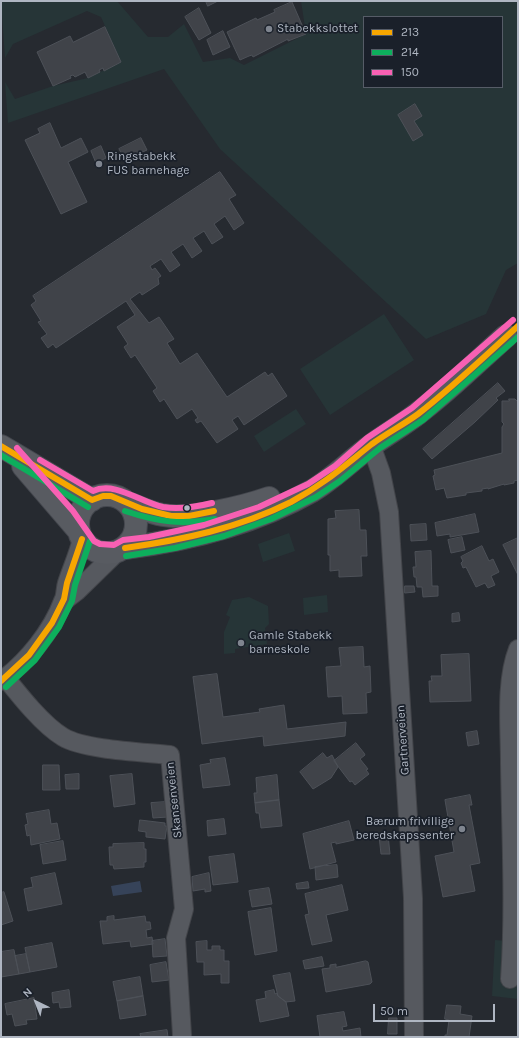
<!DOCTYPE html>
<html>
<head>
<meta charset="utf-8">
<style>
	body { margin:0 }
	#map { position:relative; width:519px; height:1038px; overflow:hidden; background:#262a30; font-family:Karla,sans-serif }
	canvas { display:block }
	.frame { position:absolute; inset:0; border:2px solid #afb6c2; pointer-events:none }
	.legend { position:absolute; left:363px; top:16px; width:140px; height:72px; box-sizing:border-box; background:#1a202a; border:1px solid #565c67; margin:0; padding:5px 7px; list-style:none; font-size:12px; color:#afb6c2 }
	.legend li { display:flex; align-items:center; gap:8px; height:20px }
	.legend b { width:20px; border:1px solid #565c67 }
	.north { position:absolute; left:16px; top:982px; width:40px; height:40px; -webkit-text-stroke:3px #1a202a; paint-order:stroke; rotate:317deg; font-size:11px; font-weight:700; line-height:16px; text-align:center; color:#afb6c2 }
	.north::after { content:''; display:block; margin:auto; width:14px; height:18px; background:#afb6c2; clip-path:polygon(50% 0,100% 100%,50% 72%,0 100%) }
	.scale { position:absolute; left:373px; top:1004px; width:122px; height:18px; box-sizing:border-box; border:2px solid #afb6c2; border-top:0; padding-left:5px; font-size:12px; line-height:14px; white-space:nowrap; color:#afb6c2; -webkit-text-stroke:3px #1a202a; paint-order:stroke }
</style>
</head>
<body>
<div id="map">
<canvas width="519" height="1038"></canvas>
<div class="frame"></div>
<ul class="legend">
<li><b style="height:5px;background:#f7a600"></b>213</li>
<li><b style="height:5px;background:#0daf5c"></b>214</li>
<li><b style="height:5px;background:#f860b3"></b>150</li>
</ul>
<div class="north">N</div>
<div class="scale">50 m</div>
</div>
<script>
const c = document.querySelector('canvas').getContext('2d');
c.lineJoin = 'round';
function paint(path, color) { c.fillStyle = color; c.fill(path, 'evenodd'); }
function trace(path, color, width, dash) { c.strokeStyle = color; c.lineWidth = width; c.lineCap = dash ? 'butt' : 'round'; c.setLineDash(dash || []); c.stroke(path); }
function label(font, color, halo, rows, align = 'center') {
  c.font = font + ' Karla,sans-serif'; c.lineWidth = 3.5; c.setLineDash([]); c.textBaseline = 'middle'; c.strokeStyle = halo; c.fillStyle = color; for (const [text, x, y, turn = 0] of rows) {
    c.save(); c.translate(x, y); c.rotate((+turn || 0) * Math.PI / 180); c.textAlign = isNaN(turn) ? turn : align; if (halo) c.strokeText(text, 0, 0); c.fillText(text, 0, 0); c.restore();
  }
}
const green = new Path2D(`
	M1 1H117L148 37H168L184 24 203 62 230 58 244 65 306 34 301 1H518V263L506 270 486 314 426 339 220 149 164 69 8 123 5 82 15 99 53 86 88 78 121 62 101 17 87 11 13 44 5 58ZM364 17H502V87H364Z
	M384 314 414 360 330 415 300 369Z
	M296 409 306 424 264 452 254 436Z
	M289 533 295 551 263 562 258 544Z
	M327 595 328 612 304 615 303 598Z
	M249 597 268 606 269 624 265 628 267 644 235 649V653L224 654V632L230 617 226 615 232 600Z
	M495 940 518 942V999L492 996Z`);
const water = new Path2D(`
	M140 881 142 892 113 896 111 886Z`);
const building = new Path2D(`
	M206 1H218L208 6Z
	M292 2 306 34 288 41V39L253 57 252 55 249 56 240 60 227 32 256 18 257 20 275 12 274 10Z
	M199 8 211 33 199 40 185 17Z
	M105 27 121 62 104 71 103 68 99 70 100 72 88 78 85 72 75 77 73 75 70 76 71 78 53 86 37 52 70 36 73 42Z
	M223 31 230 47 213 55 207 40Z
	M415 104 422 116 414 121 423 135 413 141 398 115Z
	M50 123 61 148 81 138 88 152 68 162 87 202 61 214 25 140 40 133 38 129Z
	M141 138 147 150 125 160 119 149Z
	M101 146 106 158 96 163 91 151Z
	M220 172 236 195 229 199 244 223 234 230 225 216 214 224 223 237 212 244 204 231 193 238 202 251 192 258 183 244 171 252 180 265 170 272 161 259 150 266 152 270 155 268 161 276 158 278 159 284 142 295 140 292 130 299 149 323 159 317 174 339 167 343 180 364 197 353 227 397 265 372 268 376 272 373 287 396 244 425 238 416 232 420 238 429 217 443 201 421 197 423 195 420 198 418 192 409 177 419 164 399 160 402 153 391 157 388 135 355 131 358 124 347 128 344 117 327 135 315 126 301 56 348 53 344 48 348 41 338 47 334 38 322 41 321 31 305 36 301 33 296Z
	M498 383 505 391 496 398 498 400 475 422 432 459 423 449Z
	M509 399H515L518 402V480L514 481V483L504 485V484L488 489V488L482 489V491L466 493V495L447 498 444 488 436 490 433 476 435 475 434 470 502 453V427L504 424 502 422V401H509Z
	M359 510 360 530H366L367 556H361L362 576 339 577V570L330 571V555H328V519L336 518 335 511Z
	M475 514 479 532 450 537V534L437 536 435 523Z
	M426 524 427 540 411 541 410 525Z
	M462 537 465 550 451 553 448 540Z
	M518 538V575L503 545Z
	M482 546 489 561 493 559 499 572 491 576 495 585 488 588 485 583 476 587 466 567 463 568 461 563 463 561 461 557Z
	M431 551 432 586H438V596L423 597 422 587H417L416 577H414L413 567H416L415 552Z
	M405 586H414L415 592 405 593Z
	M459 613 460 621 452 622V614Z
	M363 647 364 667 370 666 371 692 366 693 367 713 343 714 342 696 328 697 326 667 341 666 339 648Z
	M469 654 471 701 430 702 429 681H432L431 676H442L441 655Z
	M217 674 223 717 260 712 259 709 284 705 287 729 346 722 345 736 264 746 263 736 202 744 193 677Z
	M477 731 479 744 468 746 466 733Z
	M356 743 364 753 365 755 360 759 368 769 366 770 369 774 355 785 352 781 350 782 334 761Z
	M323 753 327 758 332 755 338 767 331 778 313 789 300 772Z
	M225 758 230 785 203 788 200 765 211 763 210 760Z
	M43 765H59L60 790H43Z
	M79 774V789H66L65 775Z
	M132 774 135 804 114 807 110 776Z
	M277 775 279 800 255 803 254 793H257L256 778Z
	M470 795 472 805H469L480 863 470 865 475 891 443 897 435 856 454 852 445 800Z
	M279 800 282 826 261 828 259 813H256L255 803Z
	M166 802 168 817 153 818 151 803Z
	M49 810 51 824 57 823 60 839 31 845 30 835 27 836 25 825 28 824 26 814Z
	M224 819 226 834 208 836 207 821Z
	M140 820 165 823V826H167L165 839 146 837V832L139 831Z
	M349 821 354 840 336 844V842L331 843 336 862 310 869 303 834Z
	M388 835 390 854H381L379 836Z
	M63 841 66 860 43 864 40 845Z
	M144 843V849H146V862H144V867L114 869 113 865H110L109 847H113V844Z
	M234 854 238 882 213 885 209 857Z
	M337 865 338 877 316 880 315 867Z
	M55 873 62 904 28 911 24 889 33 887 31 878Z
	M209 873 211 891 205 892V889L193 891 192 877Z
	M308 882 309 888 297 889 296 884Z
	M342 885 348 910 326 915 332 941 312 945 305 915 309 914 305 894Z
	M269 888 272 904 252 907 249 891Z
	M4 892 13 921 1 925V893Z
	M271 908 277 951 255 955 248 912Z
	M114 916V920L145 916 146 922H150L151 929 146 930 147 938 152 937 153 944 131 947 130 941 103 944 100 921H107V917Z
	M165 939 167 956 153 957 152 941Z
	M207 941V950H212V946H220V950H224V961H229V983H221V974L204 975V962H197L196 942Z
	M52 943 57 967 30 972 25 948Z
	M14 950 19 974 1 977V952Z
	M26 954 30 972 19 974 15 956Z
	M322 957 324 966 305 969 303 961Z
	M366 961 368 962 372 982 370 984 326 992 322 969 330 968V965L336 964V967Z
	M166 962 169 980 152 982 150 965Z
	M290 973 295 1001 286 1002 278 996 273 976Z
	M140 977 143 996 117 1001 113 982Z
	M69 990 71 1007 60 1008 59 1002 53 1003 52 993Z
	M274 990 275 994 277 993 278 996 286 1002 289 1016 260 1022 256 1000 266 998 265 992Z
	M143 996 146 1015 120 1019 117 1001Z
	M34 998 37 1019 26 1020 27 1024 15 1026 12 1014 7 1015 5 1004Z
	M447 1005 461 1006 460 1014 472 1016 469 1037H445V1035H447L449 1020 445 1019Z
	M344 1012 347 1026 342 1027 343 1031 360 1028 361 1037H320L317 1016Z
	M389 1018H397V1034H388Z
	M167 1030 168 1037H141L140 1034Z`);
const minor = new Path2D(`
	M371 445 381 473 389 512 413 898 414 1037
	M64 601 77 591 116 553
	M5 677C20 696 43 725 63 737 85 750 142 752 170 755L184 909 176 938 182 1035
	M1 681C27 662 52 631 63 601 66 596 65 589 67 583 72 568 78 555 82 539
	M510 979C515 907 511 835 510 763 510 727 505 682 518 649`);
const major = new Path2D(`
	M1 446 92 500
	M23 466 78 530
	M78 524a29 29 0 1 1 58 0a29 29 0 1 1-58 0Z
	M128 503C139 507 151 513 163 515 190 520 243 507 269 498
	M125 548C189 540 255 523 312 491 334 478 351 460 372 445 387 434 403 425 417 414 448 391 477 362 506 336`);
const bus1 = new Path2D(`
	M1 446 92 500 103 496H111L142 509 171 516H189L214 511
	M125 548C182 540 239 528 291 502 323 485 344 466 372 444 387 433 403 425 418 414 453 387 485 356 518 326
	M1 681 29 655 52 623 64 599 67 583 82 539`);
const bus2 = new Path2D(`
	M1 455 88 507
	M125 511C158 522 181 525 215 519
	M126 556 175 548 224 536 271 519 316 497 340 481 380 448 423 420 518 337
	M6 687 35 660 59 627 72 601 75 585 90 541`);
const bus3 = new Path2D(`
	M17 448 73 511 94 541 100 544 114 545 123 540 149 537 204 525 259 507 308 484 335 466 367 438 412 408 513 320
	M40 460 93 491C115 481 140 502 163 507 180 510 196 507 212 503`);
const markers = [
	[269,29,4,"#7f858f"],
	[99,164,4,"#7f858f"],
	[187,508,3.5,"#afb6c2"],
	[241,643,4,"#7f858f"],
	[462,829,4,"#7f858f"]
];
const poiNames = [
	["Stabekkslottet",277,29],
	["Ringstabekk",107,157],
	["FUS barnehage",107,171],
	["Gamle Stabekk",249,636],
	["barneskole",249,650],
	["Bærum frivillige",454,822,"right"],
	["beredskapssenter",454,836,"right"]
];
const streetNames = [
	["Gartnerveien",403,740,-94],
	["Skansenveien",174,800,-96]
];
paint(green, '#263537');
paint(water, '#364359');
paint(building, '#404349');
trace(building, '#4d5158', 1);
trace(minor, '#424449', 20);
trace(major, '#43464d', 24);
trace(minor, '#56595f', 18);
trace(major, '#585b61', 22);
trace(bus1, '#f7a600', 6);
trace(bus2, '#0daf5c', 6);
trace(bus3, '#f860b3', 6);
for (const [x, y, r, color] of markers) { const dot = new Path2D(); dot.arc(x, y, r, 0, 2 * Math.PI); c.fillStyle = color; c.fill(dot); trace(dot, '#1a202a', 1.5); }
label('12px', '#afb6c2', '#1a202a', poiNames, 'left');
label('12px', '#afb6c2', '#1a202a', streetNames);
</script>
</body>
</html>
